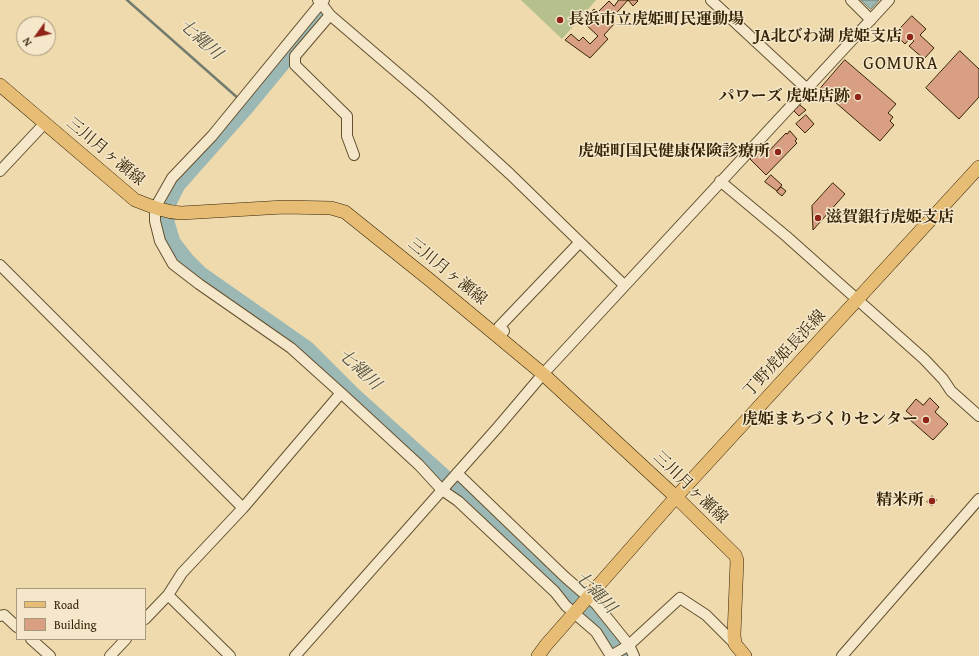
<!DOCTYPE html>
<html>
<head>
<meta charset="utf-8">
<style>
	body { margin:0 }
	#map { position:relative; width:979px; height:656px; overflow:hidden; background:#eedaad; font-family:"Gentium Book Plus",serif }
	canvas { display:block }
	.legend { position:absolute; left:16px; top:588px; width:130px; height:52px; box-sizing:border-box; background:#f4e7ca; border:1px solid #a8997c; margin:0; padding:5px 7px; list-style:none; font-size:12px; color:#362306 }
	.legend li { display:flex; align-items:center; gap:8px; height:20px }
	.legend b { width:20px; border:1px solid #a8997c }
	.north { position:absolute; left:16px; top:16px; width:40px; height:40px; box-sizing:border-box; background:#f4e7ca; border:1px solid #a8997c; border-radius:50%; rotate:237deg; font-size:11px; font-weight:700; line-height:16px; text-align:center; color:#362306 }
	.north::after { content:''; display:block; margin:auto; width:14px; height:18px; background:#8f2418; clip-path:polygon(50% 0,100% 100%,50% 72%,0 100%) }
</style>
</head>
<body>
<div id="map">
<canvas width="979" height="656"></canvas>
<ul class="legend">
<li><b style="height:5px;background:#e7bd76"></b>Road</li>
<li><b style="height:11px;background:#d89f83"></b>Building</li>
</ul>
<div class="north">N</div>
</div>
<script>
const c = document.querySelector('canvas').getContext('2d');
c.lineJoin = 'round';
function paint(path, color) { c.fillStyle = color; c.fill(path, 'evenodd'); }
function trace(path, color, width, dash) { c.strokeStyle = color; c.lineWidth = width; c.lineCap = dash ? 'butt' : 'round'; c.setLineDash(dash || []); c.stroke(path); }
function label(font, color, halo, rows, align = 'center') {
  c.font = font + ' "Gentium Book Plus","Noto Serif JP",serif'; c.lineWidth = 3; c.setLineDash([]); c.textBaseline = 'middle'; c.strokeStyle = halo; c.fillStyle = color; for (const [text, x, y, turn = 0] of rows) {
    c.save(); c.translate(x, y); c.rotate((+turn || 0) * Math.PI / 180); c.textAlign = isNaN(turn) ? turn : align; if (halo) c.strokeText(text, 0, 0); c.fillText(text, 0, 0); c.restore();
  }
}
const green = new Path2D(`
	M521 0H596L562 39Z`);
const water = new Path2D(`
	M861 0H879L871 9Z`);
const stream = new Path2D(`
	M127 0 239 99
	M242 103 247 107`);
const river = new Path2D(`
	M323 15 247 107 178 185 169 203 167 222 173 242 187 260 201 274 308 349 353 394 494 521 597 618 610 636 623 656`);
const building = new Path2D(`
	M619 0H637L638 1 633 6 628 0 611 19 615 23 604 35 608 39 590 58 565 40 571 34 579 41 583 37 590 44 598 36 583 22 594 9 598 12 609 1 614 6Z
	M912 16 926 29 920 35 934 48 924 59 909 46 914 41 910 38 905 44 897 36 899 34 897 32Z
	M960 51 979 69V97L959 119 926 88Z
	M845 60 896 104 888 113 893 117 890 121 894 125 880 141 820 89Z
	M800 105 806 110 799 116 794 111Z
	M806 115 814 124 805 133 796 124Z
	M790 131 797 139 795 141 797 143 766 175 750 159 760 149 766 154 786 133 787 134Z
	M771 175 782 185 777 191 765 182Z
	M833 183 845 194 813 230 812 206Z
	M781 187 786 191 782 196 777 192Z
	M930 398 939 407 935 412 948 424 933 440 909 419 912 416 906 411 916 399 923 405Z
	M932 496 937 500 932 506 927 502Z`);
const minor = new Path2D(`
	M318 0 321 3 212 136 172 178 155 208V221L160 241 173 264 199 284 291 348 341 393
	M324 0 321 3 330 15 428 99 510 174 624 285
	M711 0 807 89
	M851 0 871 20
	M330 15 295 56V65L347 116V136L354 155
	M0 171 45 123
	M720 181 786 236 924 359 943 379 951 391 979 416
	M0 265 243 508 182 573 168 595
	M499 337 504 331 499 327 580 242
	M457 473 565 577 596 604 629 645 634 656
	M243 508 341 393 419 465 442 490 458 501 555 592 566 606 596 632 611 656
	M0 616 4 615 17 627
	M145 619 168 595 230 656
	M31 639 50 656
	M110 656 126 639
	M295 656 498 427 543 374 889 0
	M611 656 629 645 680 598 706 615 735 644
	M842 656 979 499`);
const major = new Path2D(`
	M0 85 135 200C150 206 164 212 181 213L284 207 331 208 345 212 431 281 543 374 676 497 735 555 737 560 734 635 735 644 745 656
	M538 656 546 645 676 497 979 167`);
const markers = [
	[560,20,4,"#8f2418"],
	[910,37,4,"#8f2418"],
	[858,97,4,"#8f2418"],
	[778,152,4,"#8f2418"],
	[818,218,4,"#8f2418"],
	[926,420,4,"#8f2418"],
	[932,501,4,"#8f2418"]
];
const poiNames = [
	["長浜市立虎姫町民運動場",568,20,"left"],
	["JA北びわ湖 虎姫支店",902,37],
	["パワーズ 虎姫店跡",850,97],
	["虎姫町国民健康保険診療所",770,152],
	["滋賀銀行虎姫支店",826,218,"left"],
	["虎姫まちづくりセンター",918,420],
	["精米所",924,501]
];
const streetNames = [
	["三川月ヶ瀬線",105,152,40],
	["三川月ヶ瀬線",447,272,39],
	["丁野虎姫長浜線",785,354,-47],
	["三川月ヶ瀬線",690,488,44]
];
const waterNames = [
	["七縄川",200,40,42],
	["七縄川",359,370,43],
	["七縄川",595,593,46]
];
const quarterNames = [
	["GOMURA",901,64]
];
paint(green, '#b5c08d');
paint(water, '#9cb8b4');
trace(water, '#737c6e', 1);
trace(stream, '#737c6e', 2.5);
trace(river, '#9cb8b4', 15);
paint(building, '#d89f83');
trace(building, '#362306', 1);
trace(minor, '#645130', 12);
trace(major, '#362306', 14);
trace(minor, '#f4e7ca', 10);
trace(major, '#e7bd76', 13);
for (const [x, y, r, color] of markers) { const dot = new Path2D(); dot.arc(x, y, r, 0, 2 * Math.PI); c.fillStyle = color; c.fill(dot); trace(dot, '#f4e7ca', 1.5); }
label('bold 16px', '#362306', '#f4e7ca', poiNames, 'right');
label('16px', '#362306', '#f4e7ca', streetNames);
label('italic 17px', '#55503a', '#f4e7ca', waterNames);
c.letterSpacing = '1px';
label('18px', '#362306', '#f4e7ca', quarterNames);
c.letterSpacing = '0px';
</script>
</body>
</html>
